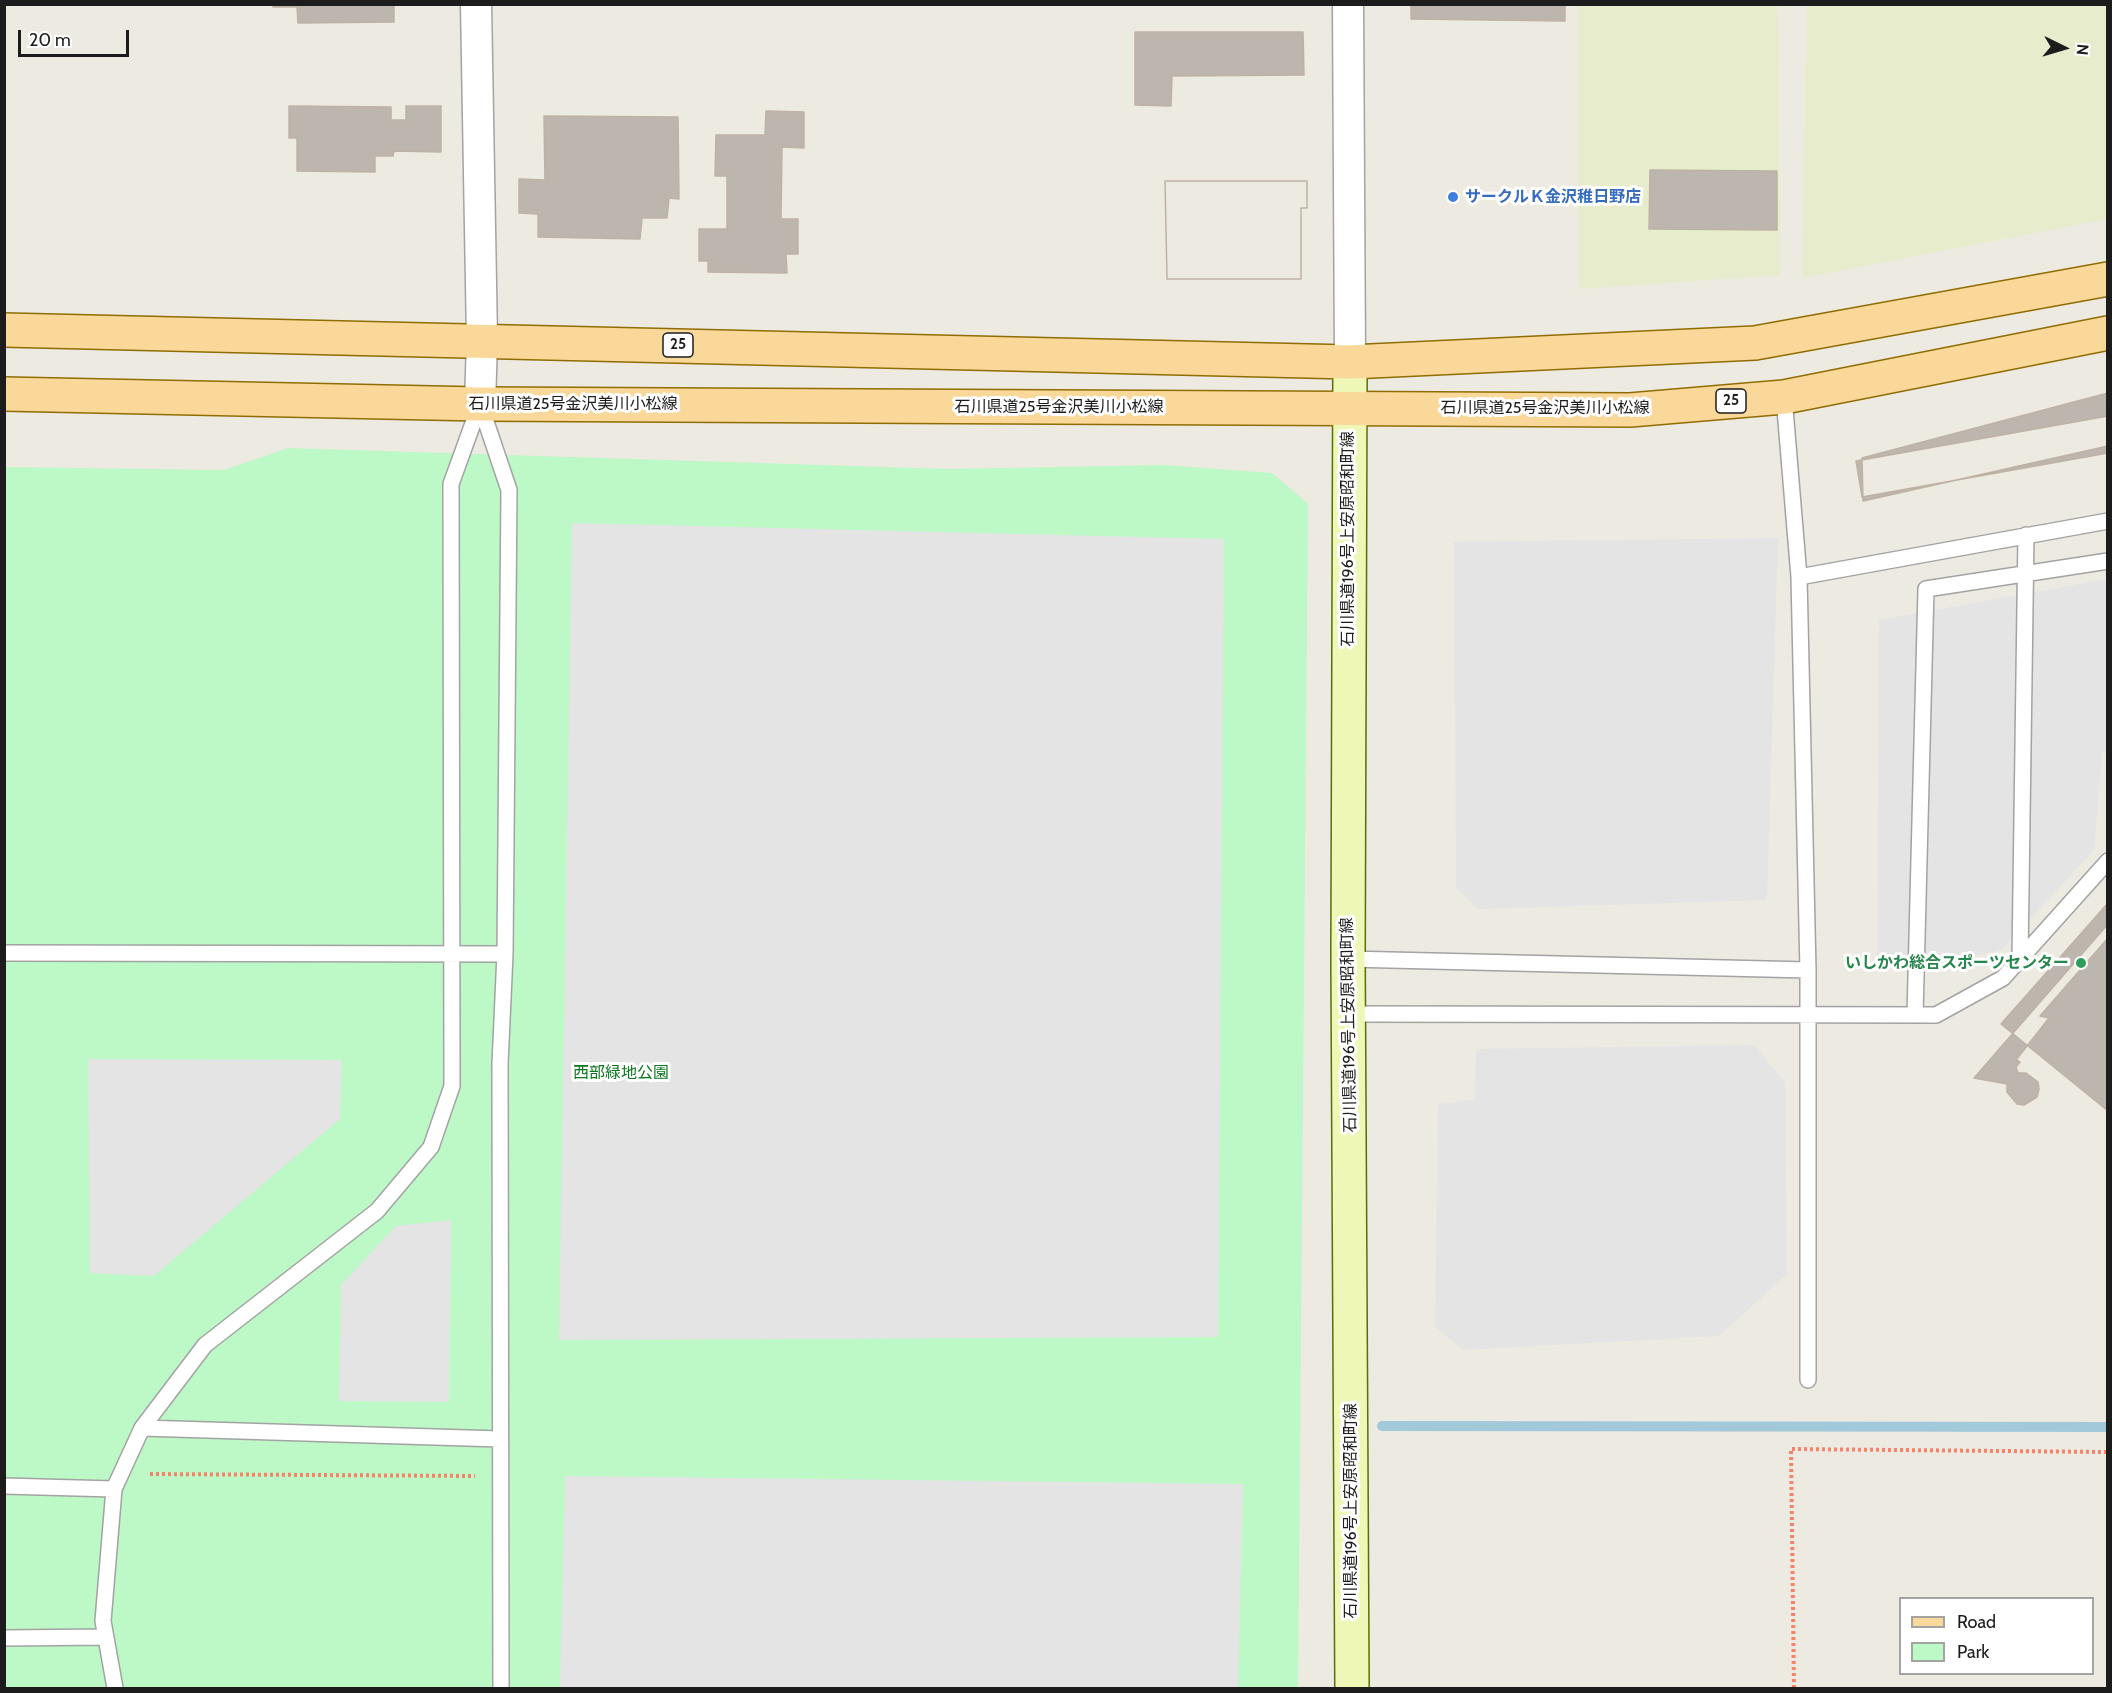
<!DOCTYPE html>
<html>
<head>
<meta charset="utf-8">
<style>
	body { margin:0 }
	#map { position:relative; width:2112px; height:1693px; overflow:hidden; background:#edeae1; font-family:Cabin,sans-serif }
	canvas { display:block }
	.frame { position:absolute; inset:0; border:6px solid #1c1c1c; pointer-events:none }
	.legend { position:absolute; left:1899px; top:1597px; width:195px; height:78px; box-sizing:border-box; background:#fff; border:2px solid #a4a4a4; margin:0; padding:8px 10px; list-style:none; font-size:18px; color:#1c1c1c }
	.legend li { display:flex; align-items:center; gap:12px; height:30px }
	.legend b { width:30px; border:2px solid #a4a4a4 }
	.north { position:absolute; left:2034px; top:18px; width:60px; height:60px; -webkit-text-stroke:4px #fff; paint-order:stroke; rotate:95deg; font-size:16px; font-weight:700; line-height:24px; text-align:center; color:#1c1c1c }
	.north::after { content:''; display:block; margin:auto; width:21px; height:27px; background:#1c1c1c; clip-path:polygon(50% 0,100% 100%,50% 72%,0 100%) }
	.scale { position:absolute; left:18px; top:30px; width:111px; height:27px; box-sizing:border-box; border:3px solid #1c1c1c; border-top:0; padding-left:8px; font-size:18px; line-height:21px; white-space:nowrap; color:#1c1c1c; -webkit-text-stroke:4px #fff; paint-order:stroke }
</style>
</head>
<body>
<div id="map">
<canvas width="2112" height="1693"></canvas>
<div class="frame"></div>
<ul class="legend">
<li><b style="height:8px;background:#f9d89a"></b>Road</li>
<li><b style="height:16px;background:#bdf8c7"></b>Park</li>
</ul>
<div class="north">N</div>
<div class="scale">20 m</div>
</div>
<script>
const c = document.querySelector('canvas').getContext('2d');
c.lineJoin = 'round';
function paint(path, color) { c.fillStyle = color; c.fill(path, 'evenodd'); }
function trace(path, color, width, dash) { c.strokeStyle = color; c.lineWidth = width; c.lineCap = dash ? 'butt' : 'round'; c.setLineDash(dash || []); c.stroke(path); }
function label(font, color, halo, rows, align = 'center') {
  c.font = font + ' Cabin,"Noto Sans JP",sans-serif'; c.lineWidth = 6; c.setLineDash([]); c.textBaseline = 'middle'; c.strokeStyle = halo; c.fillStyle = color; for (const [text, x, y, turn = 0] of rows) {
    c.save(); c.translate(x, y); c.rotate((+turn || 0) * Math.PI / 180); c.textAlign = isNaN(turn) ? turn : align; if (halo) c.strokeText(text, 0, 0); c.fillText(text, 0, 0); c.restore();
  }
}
const farmland = new Path2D(`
	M1577 5H1778L1780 275 1579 289Z
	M1807 5H2107V219L1802 278Z`);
const park = new Path2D(`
	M288 448 947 469 1164 465 1272 473 1308 504 1298 1688H5L4 467 224 470Z`);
const parking = new Path2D(`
	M572 523 1224 539 1218 1337 559 1340Z
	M1778 538 1767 900 1478 909 1456 888 1454 542Z
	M2107 579 2108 752H2102L2094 850 2001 950 1940 964 1877 965 1879 620Z
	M1754 1045 1785 1082 1787 1274 1719 1336 1463 1350 1435 1327 1438 1104 1475 1100 1476 1049Z
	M88 1059 342 1060 340 1119 154 1276 90 1273Z
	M451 1220 449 1402 339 1401 341 1285 396 1226Z
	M565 1476 1243 1484 1238 1688H560Z`);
const stream = new Path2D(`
	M1382 1426 2108 1427`);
const building = new Path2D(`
	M273 4H394V22L298 23 297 7H273Z
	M1411 4H1565V21L1411 19Z
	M1135 32H1303L1304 75 1172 76 1171 106 1135 105Z
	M289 106 391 107V120H406V106H441V152L394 151 393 156H375V172L297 171V138H289Z
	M766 111 804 112V148L782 147 781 219H798V254H786L787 273 708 272V261H699V229H727V176H715L716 135H765Z
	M544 116 678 117 679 199 669 198 667 218H642L640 239 538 237V214L519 213V179L545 180Z
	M1650 170 1777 171V230L1649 229Z
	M1165 181H1307V208H1301V279H1167Z
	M1165 181H1307V208H1301V279H1167Z
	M2108 393V446L1863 501 1862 458Z
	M2108 416V453L1862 497 1856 461Z
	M2108 903V1111L2001 1024Z
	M2108 924V938L2040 1016 2049 1018 2016 1060 2020 1062 2016 1067 2018 1073H2026L2038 1082 2039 1089 2037 1097 2024 1105 2017 1104 2007 1092V1084L1974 1078Z`);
const path = new Path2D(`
	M150 1474 475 1476
	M1794 1688 1791 1449 2108 1452`);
const lane = new Path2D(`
	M1784 397 1799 577 1808 970V1380
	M480 404 509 490 505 954 500 1064 501 1688
	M1799 577 2108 521
	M4 953 505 954
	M1348 959 1808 970
	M2020 959 2026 535
	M1349 1014 1936 1015 2003 978 2108 861
	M1915 1015 1926 589 2108 561
	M142 1428 500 1439
	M4 1486 114 1489
	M4 1638 106 1637
	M115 1688 103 1621 114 1489 142 1428 205 1345 377 1211 431 1147 452 1086 451 484 480 404`);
const street = new Path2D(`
	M476 4 482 340 480 404
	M1348 4 1350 362`);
const secondary = new Path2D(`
	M1350 362 1348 959 1352 1688`);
const primary = new Path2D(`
	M4 330 1350 362 1755 343 2108 279
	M4 394 480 404 1630 410 1784 397 2108 333`);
const markers = [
	[1453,197,6,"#3f7fe0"],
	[2081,963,6,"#2e9e5b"]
];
const shields = [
	[678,345,30],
	[1731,401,30]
];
const shieldNames = [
	["25",678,345],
	["25",1731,401]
];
const shopNames = [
	["サークルＫ金沢稚日野店",1465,197]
];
const streetNames = [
	["石川県道25号金沢美川小松線",573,404],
	["石川県道25号金沢美川小松線",1059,407],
	["石川県道25号金沢美川小松線",1545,408],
	["石川県道196号上安原昭和町線",1348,539,-90],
	["石川県道196号上安原昭和町線",1349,1025,-91],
	["石川県道196号上安原昭和町線",1351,1511,-90]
];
const leisureNames = [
	["いしかわ総合スポーツセンター",2069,963]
];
const parkNames = [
	["西部緑地公園",621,1073]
];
paint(farmland, '#e7eccc');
paint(park, '#bdf8c7');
paint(parking, '#e4e4e4');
trace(stream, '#a2c9da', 10);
paint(building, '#bdb6ae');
trace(building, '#beb2a4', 1.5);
trace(lane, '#a3a3a3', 18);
trace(street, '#a3a3a3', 33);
trace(secondary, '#5a6e07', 36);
trace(primary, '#906d03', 36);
trace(path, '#f68369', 4, [3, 3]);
trace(lane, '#fff', 15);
trace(street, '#fff', 30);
trace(secondary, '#eef7b5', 33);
trace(primary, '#f9d89a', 33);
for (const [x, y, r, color] of markers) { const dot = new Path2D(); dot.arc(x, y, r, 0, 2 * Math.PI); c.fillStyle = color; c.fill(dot); trace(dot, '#fff', 2); }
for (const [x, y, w] of shields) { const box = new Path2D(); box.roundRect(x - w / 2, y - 12, w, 24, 4.5); c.fillStyle = '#fff'; c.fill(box); trace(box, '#1c1c1c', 1.5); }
label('bold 15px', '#1c1c1c', null, shieldNames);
label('bold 16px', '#366cbe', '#fff', shopNames, 'left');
label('16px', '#1c1c1c', '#fff', streetNames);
label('bold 16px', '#27864d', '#fff', leisureNames, 'right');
label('16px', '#0d761f', '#fff', parkNames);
</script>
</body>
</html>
